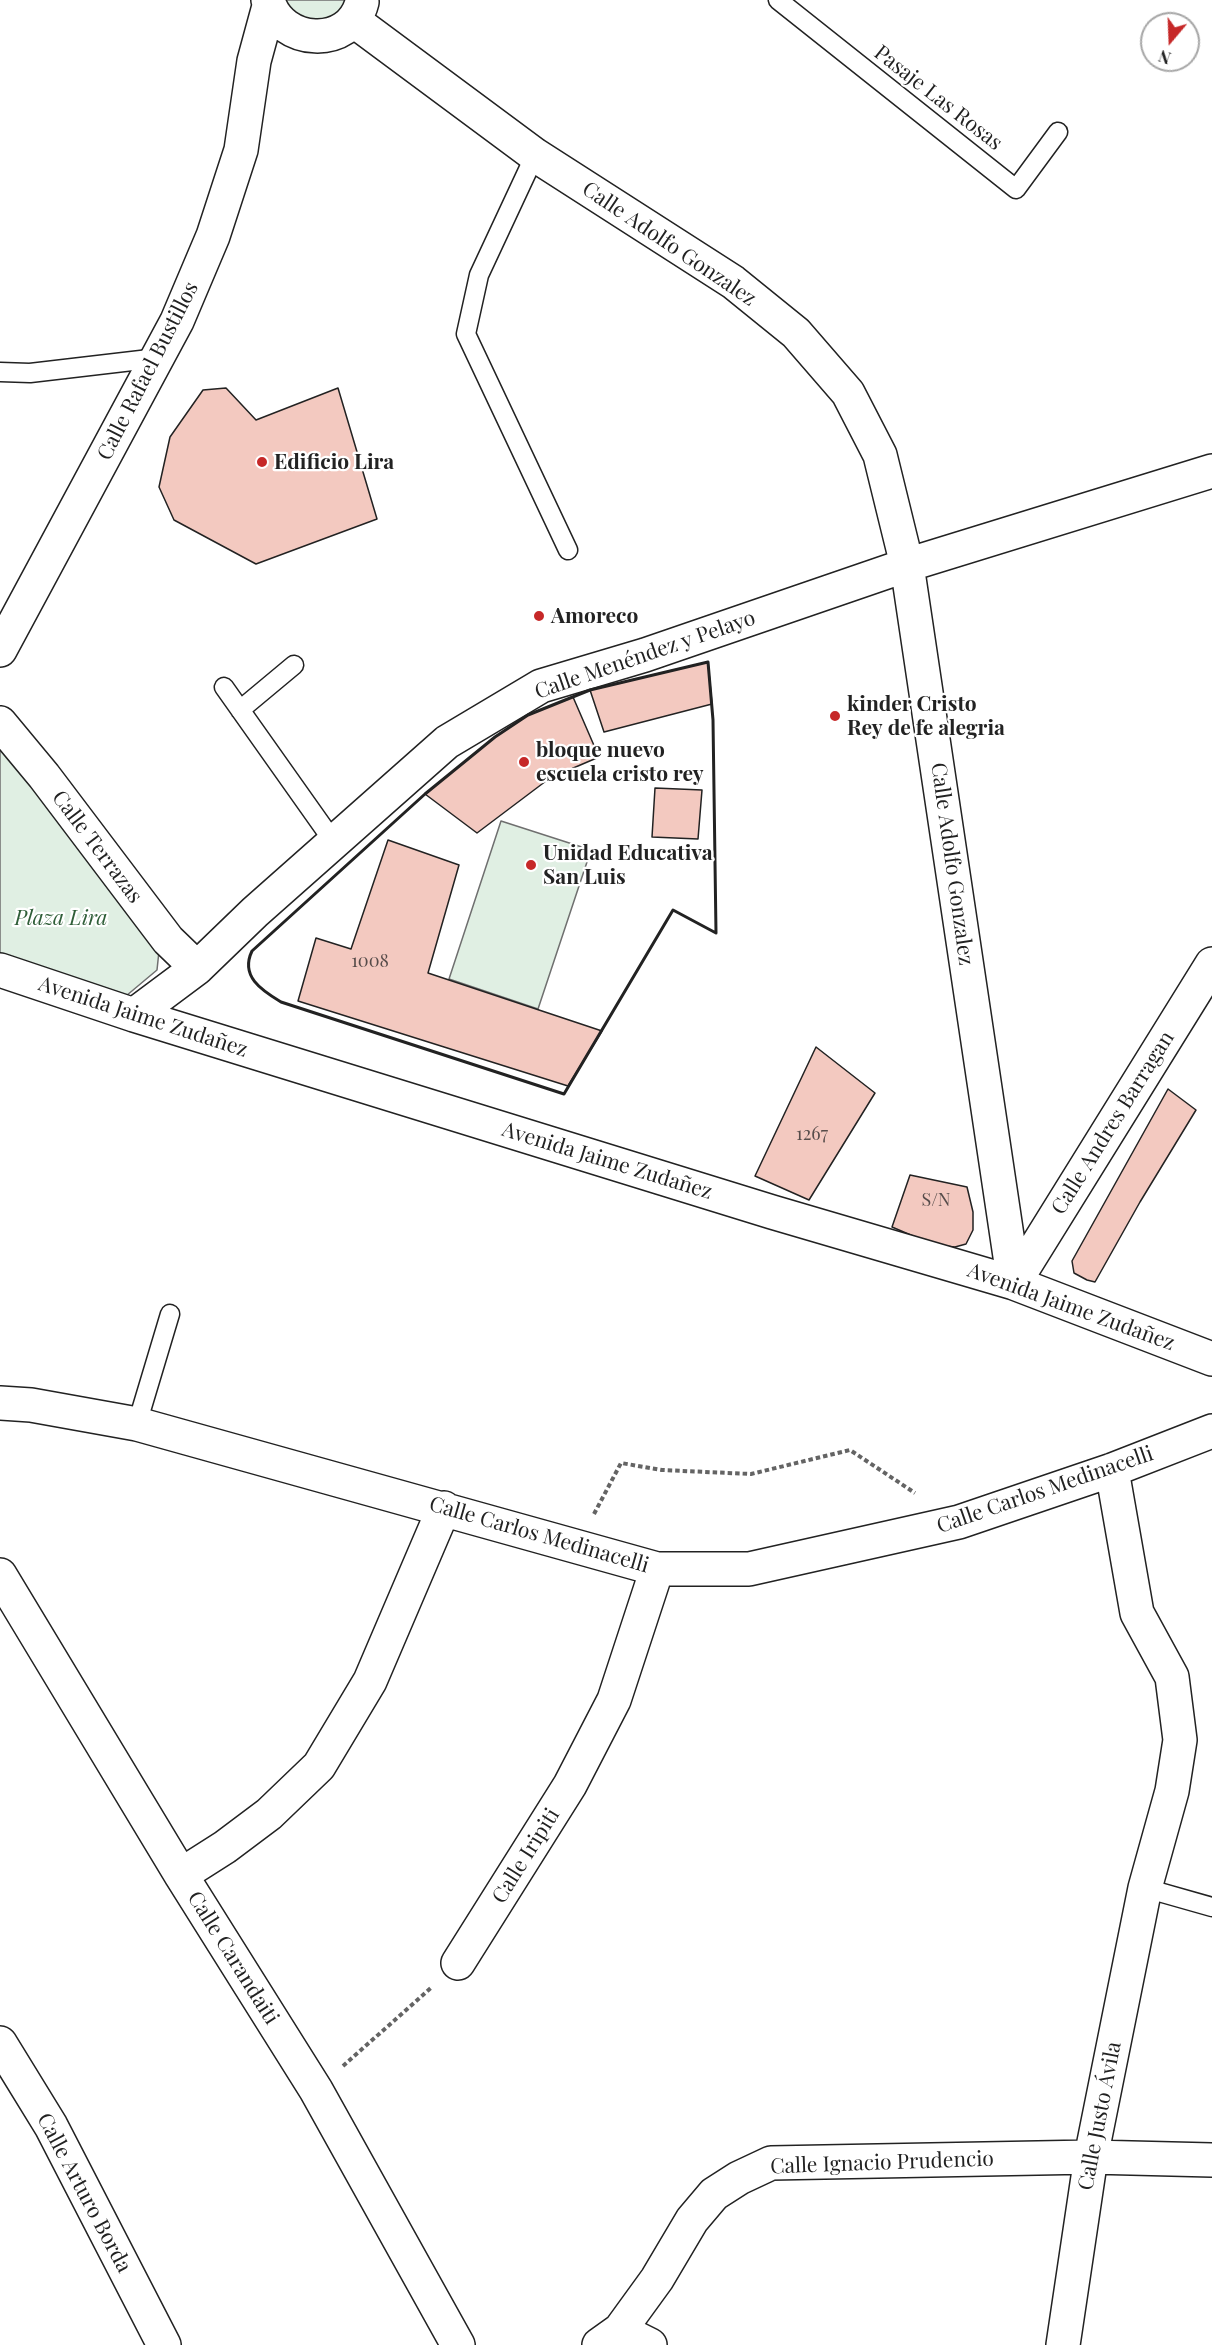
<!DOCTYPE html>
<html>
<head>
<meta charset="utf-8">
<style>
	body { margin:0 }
	#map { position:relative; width:1212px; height:2345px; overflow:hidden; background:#fff; font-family:"Playfair Display",serif }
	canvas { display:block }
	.north { position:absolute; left:1140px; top:12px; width:60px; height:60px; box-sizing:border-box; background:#fff; border:2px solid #a7a7a7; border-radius:50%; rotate:199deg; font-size:16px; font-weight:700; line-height:24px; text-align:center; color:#222 }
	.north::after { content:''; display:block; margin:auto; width:21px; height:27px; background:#c62828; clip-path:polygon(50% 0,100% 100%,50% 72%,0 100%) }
</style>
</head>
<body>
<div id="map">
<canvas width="1212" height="2345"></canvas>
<div class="north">N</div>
</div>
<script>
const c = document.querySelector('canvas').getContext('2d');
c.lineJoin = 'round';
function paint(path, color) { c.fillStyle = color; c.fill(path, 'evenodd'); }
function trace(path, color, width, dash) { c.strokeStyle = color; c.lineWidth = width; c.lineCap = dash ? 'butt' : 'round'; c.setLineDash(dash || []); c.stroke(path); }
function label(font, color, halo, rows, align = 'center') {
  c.font = font + ' "Playfair Display",serif'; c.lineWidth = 4.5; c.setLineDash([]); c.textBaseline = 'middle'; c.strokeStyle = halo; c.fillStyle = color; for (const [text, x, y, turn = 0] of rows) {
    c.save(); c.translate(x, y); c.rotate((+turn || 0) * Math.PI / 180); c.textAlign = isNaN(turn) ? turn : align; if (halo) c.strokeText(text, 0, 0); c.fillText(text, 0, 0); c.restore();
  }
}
const green = new Path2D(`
	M282 0H350L342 12 319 22 296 17Z
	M0 750H10L159 951 157 970 120 1001 0 960Z
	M501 821 591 850 538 1009 449 979Z`);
const building = new Path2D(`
	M226 388 256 420 338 388 377 519 256 564 174 520 159 487 170 437 203 390Z
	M708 662 712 704 604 732 590 690Z
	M573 697 599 757 550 778 477 833 425 794 495 737 528 715Z
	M655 788 702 790 698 839 652 837Z
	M388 840 459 865 428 973 602 1031 568 1086 298 1001 316 938 351 949Z
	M816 1047 875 1093 809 1200 755 1176Z
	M1168 1089 1196 1110 1140 1202 1095 1282 1087 1280 1074 1273 1072 1261Z
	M910 1175 967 1187 973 1212V1230L966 1244 955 1247 934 1245 892 1227Z`);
const path = new Path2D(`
	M594 1514 621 1463 662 1470 751 1474 850 1450 915 1493
	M343 2066 432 1987`);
const lane = new Path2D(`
	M778 0 1016 189 1058 132
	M535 155 479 275 466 334 568 550
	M0 372 30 373 158 358
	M224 687 333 841
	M240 710 294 665
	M137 1424 170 1314
	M1145 1888 1212 1907`);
const street = new Path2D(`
	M268 0C280 45 350 50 362 2
	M353 20 535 155 733 282 796 333 848 393 880 455 907 565 1014 1283
	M0 650 177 321 213 236 241 150 254 61 269 6
	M0 723 44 776 168 940 197 968
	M0 970 134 1015 772 1212 1014 1283 1212 1359
	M134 1015 197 968 255 912 447 742 541 686 645 655 907 565 1212 471
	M1014 1283 1212 964
	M0 1403 31 1405 137 1424 657 1569H749L959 1522 1112 1470 1212 1431
	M0 1575 181 1875 316 2090 458 2345
	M181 1875 225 1847 269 1814 319 1766 370 1681 444 1508
	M458 1963 570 1785 614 1700 657 1569
	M0 2043 51 2126 164 2345
	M620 2330 650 2345
	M599 2345 620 2330 657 2279 692 2220 714 2194 739 2178 771 2163 1091 2157 1212 2160
	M1063 2345 1091 2157 1145 1888 1172 1791 1180 1740 1172 1677 1137 1613 1112 1470`);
const wall = new Path2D(`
	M708 662 713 720 716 933 673 910 564 1094 281 1002C261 990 240 976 252 951L425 794 495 737 528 715 590 690Z`);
const markers = [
	[262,462,6,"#c62828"],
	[539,616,6,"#c62828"],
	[835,716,6,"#c62828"],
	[524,762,6,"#c62828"],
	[531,865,6,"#c62828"]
];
const numberNames = [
	["1008",370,961],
	["1267",812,1134],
	["S/N",936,1200]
];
const streetNames = [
	["Pasaje Las Rosas",938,98,38],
	["Calle Adolfo Gonzalez",669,244,34],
	["Calle Rafael Bustillos",148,371,-63],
	["Calle Menéndez y Pelayo",645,655,-19],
	["Calle Terrazas",97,847,53],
	["Calle Adolfo Gonzalez",952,864,82],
	["Avenida Jaime Zudañez",143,1017,18],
	["Calle Andres Barragan",1113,1123,-58],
	["Avenida Jaime Zudañez",607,1161,17],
	["Avenida Jaime Zudañez",1071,1307,20],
	["Calle Carlos Medinacelli",1045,1490,-19],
	["Calle Carlos Medinacelli",539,1535,16],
	["Calle Iripiti",526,1856,-58],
	["Calle Carandaiti",233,1958,58],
	["Calle Justo Ávila",1100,2116,-79],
	["Calle Ignacio Prudencio",882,2163,-2],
	["Calle Arturo Borda",84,2193,62]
];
const poiNames = [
	["Edificio Lira",274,462],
	["Amoreco",551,616],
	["kinder Cristo",847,704],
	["Rey de fe alegria",847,728],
	["bloque nuevo",536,750],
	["escuela cristo rey",536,774],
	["Unidad Educativa",543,853],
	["San Luis",543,877]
];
const parkNames = [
	["Plaza Lira",61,918]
];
paint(green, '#e0efe3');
trace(green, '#6f6f6f', 1.5);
paint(building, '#f3c9c0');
trace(building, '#222', 1.5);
trace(lane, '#222', 21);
trace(street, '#222', 36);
trace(path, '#646464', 4, [4.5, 3]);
trace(lane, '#fff', 18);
trace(street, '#fff', 33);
trace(wall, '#222', 3);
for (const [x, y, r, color] of markers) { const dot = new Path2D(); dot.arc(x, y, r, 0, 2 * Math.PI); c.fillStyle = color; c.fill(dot); trace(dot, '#fff', 2); }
label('18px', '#564c4a', null, numberNames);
label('21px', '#222', '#fff', streetNames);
label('bold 21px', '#222', '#fff', poiNames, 'left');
label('italic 21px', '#2f5e38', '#fff', parkNames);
</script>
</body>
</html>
